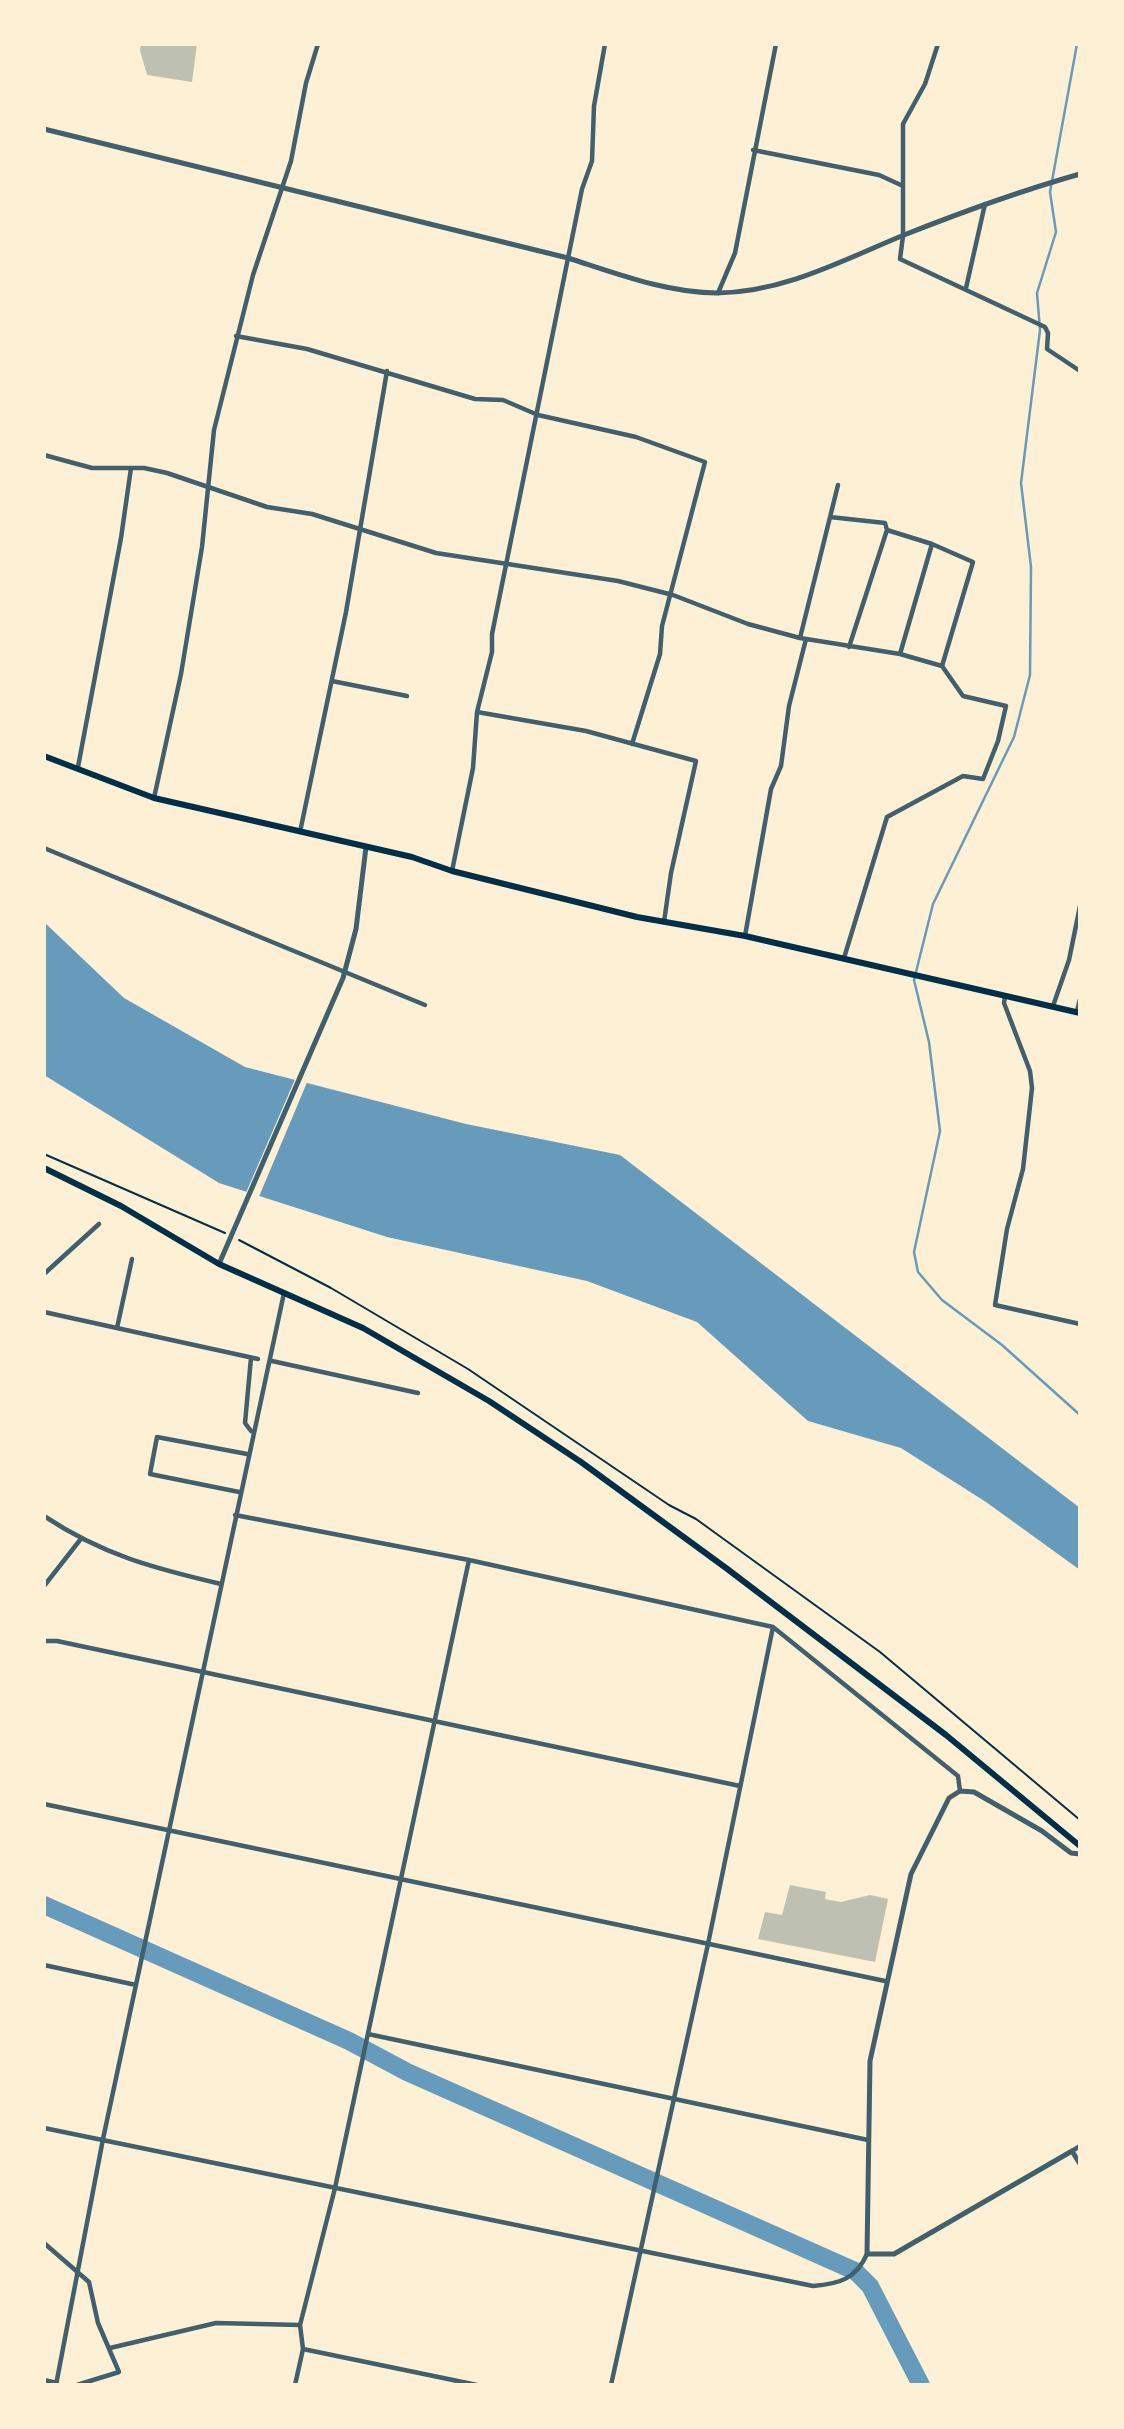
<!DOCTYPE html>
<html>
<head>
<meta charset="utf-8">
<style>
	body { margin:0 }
	#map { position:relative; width:1124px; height:2429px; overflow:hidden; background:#fdf0d5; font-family:"Space Grotesk",sans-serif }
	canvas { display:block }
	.frame { position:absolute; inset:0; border:46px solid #fdf0d5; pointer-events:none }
</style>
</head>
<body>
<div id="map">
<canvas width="1124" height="2429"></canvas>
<div class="frame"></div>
</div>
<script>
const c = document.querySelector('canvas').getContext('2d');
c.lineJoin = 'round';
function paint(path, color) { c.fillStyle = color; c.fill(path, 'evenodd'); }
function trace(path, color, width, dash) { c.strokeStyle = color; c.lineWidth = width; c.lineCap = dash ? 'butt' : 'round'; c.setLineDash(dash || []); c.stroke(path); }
const water = new Path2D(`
	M44 922 124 998 245 1067 466 1124 620 1155 1080 1508V1570L986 1502 901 1448 808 1421 697 1322 587 1281 387 1237 219 1183 44 1075Z`);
const pier = new Path2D(`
	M296 1077 308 1080 258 1199 245 1195Z`);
const stream = new Path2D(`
	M1077 44 1050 192 1056 232 1037 293 1040 330 1021 483 1031 567 1030 675 1014 737 933 904 914 980 929 1042 940 1131 914 1252 918 1272 942 1300 1002 1345 1080 1415`);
const river = new Path2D(`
	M44 1905 349 2041 407 2072 855 2271 870 2286 921 2385`);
const building = new Path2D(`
	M141 44H197L192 82 147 75 140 50Z
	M790 1885 826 1892 825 1899 841 1902 870 1895 888 1899 875 1962 758 1939 765 1912 782 1915Z`);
const path = new Path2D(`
	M44 1154 225 1233
	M239 1240 331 1288 468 1369 669 1505 696 1519 880 1652 1080 1820`);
const minor = new Path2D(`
	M938 44 925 84 903 124V236L900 259 1045 327 1048 333 1047 349 1080 371
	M753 150 879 175 903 186
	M966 288 985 204
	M718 293 735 253 776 44
	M236 336 307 349 475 399 503 400 538 415 636 437 705 462 662 626 660 654 632 744
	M44 455 92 468H144L167 473 267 507 312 514 436 553 618 581 673 595 748 624 800 638 900 654 942 666 963 696 1006 706 998 741 983 779 963 776 887 817 844 958
	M830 517 885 523 887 530 849 647
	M887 530 932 544 973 562 942 666
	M800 638 838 485
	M900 654 932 544
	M332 681 407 696
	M477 712 586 731 696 761 671 873 664 922
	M78 767 121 538 131 468
	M154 798 181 674 202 547 214 430 253 275 291 161 306 83 318 44
	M300 832 346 612 387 371
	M44 848 425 1005
	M452 871 473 768 477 712 492 652V634L582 189 592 161 594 106 605 44
	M745 936 771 789 781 766 789 706 806 639
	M1005 996 1004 1003 1030 1071 1032 1088 1023 1169 1007 1229 995 1305 1080 1324
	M1053 1006 1069 960 1080 906
	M44 1274 99 1224
	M44 1312 258 1359
	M117 1328 132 1259
	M272 1361 418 1393
	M251 1431 245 1423 251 1358
	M239 1492 150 1474 157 1437 247 1454
	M235 1515 469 1560 773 1627 958 1776 960 1791
	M44 1516C103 1555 153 1568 221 1584
	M44 1586 80 1540
	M44 1641H57L740 1786
	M44 1804 885 1981
	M44 1965 136 1985
	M368 2034 868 2140
	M44 2128 813 2286C839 2284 856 2279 867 2254
	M1072 2151 1080 2146
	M44 2243 89 2282 98 2323 119 2372 77 2385
	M110 2348 216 2323 300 2325
	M303 2349 477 2385
	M44 2380 57 2383
	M56 2385 103 2139 284 1293
	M295 2385 303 2349 300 2325 335 2188 469 1560
	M611 2385 708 1944 773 1627`);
const tertiary = new Path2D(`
	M44 129 568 258C615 273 667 293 717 293 785 292 843 260 904 235 962 212 1020 191 1080 174
	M1077 1012 1080 1000
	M219 1264 343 978 356 929 366 847
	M1080 1854 1071 1853 1042 1831 974 1792 960 1791 949 1798 911 1874 870 2061 867 2254H894L1072 2151 1080 2164`);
const secondary = new Path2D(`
	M44 756 154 798 412 857 452 871 637 917 745 936 1080 1013
	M44 1168 121 1206 219 1264 363 1328 489 1401 581 1462 726 1568 946 1735 1080 1846`);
paint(water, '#669bbc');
paint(pier, '#fdf0d5');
trace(stream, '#669bbc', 2.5);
trace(river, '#669bbc', 18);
paint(building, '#bec0b2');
trace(path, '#003049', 2);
trace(minor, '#3f606c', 4.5);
trace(tertiary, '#3f606c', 5);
trace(secondary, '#003049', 6);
</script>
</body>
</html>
